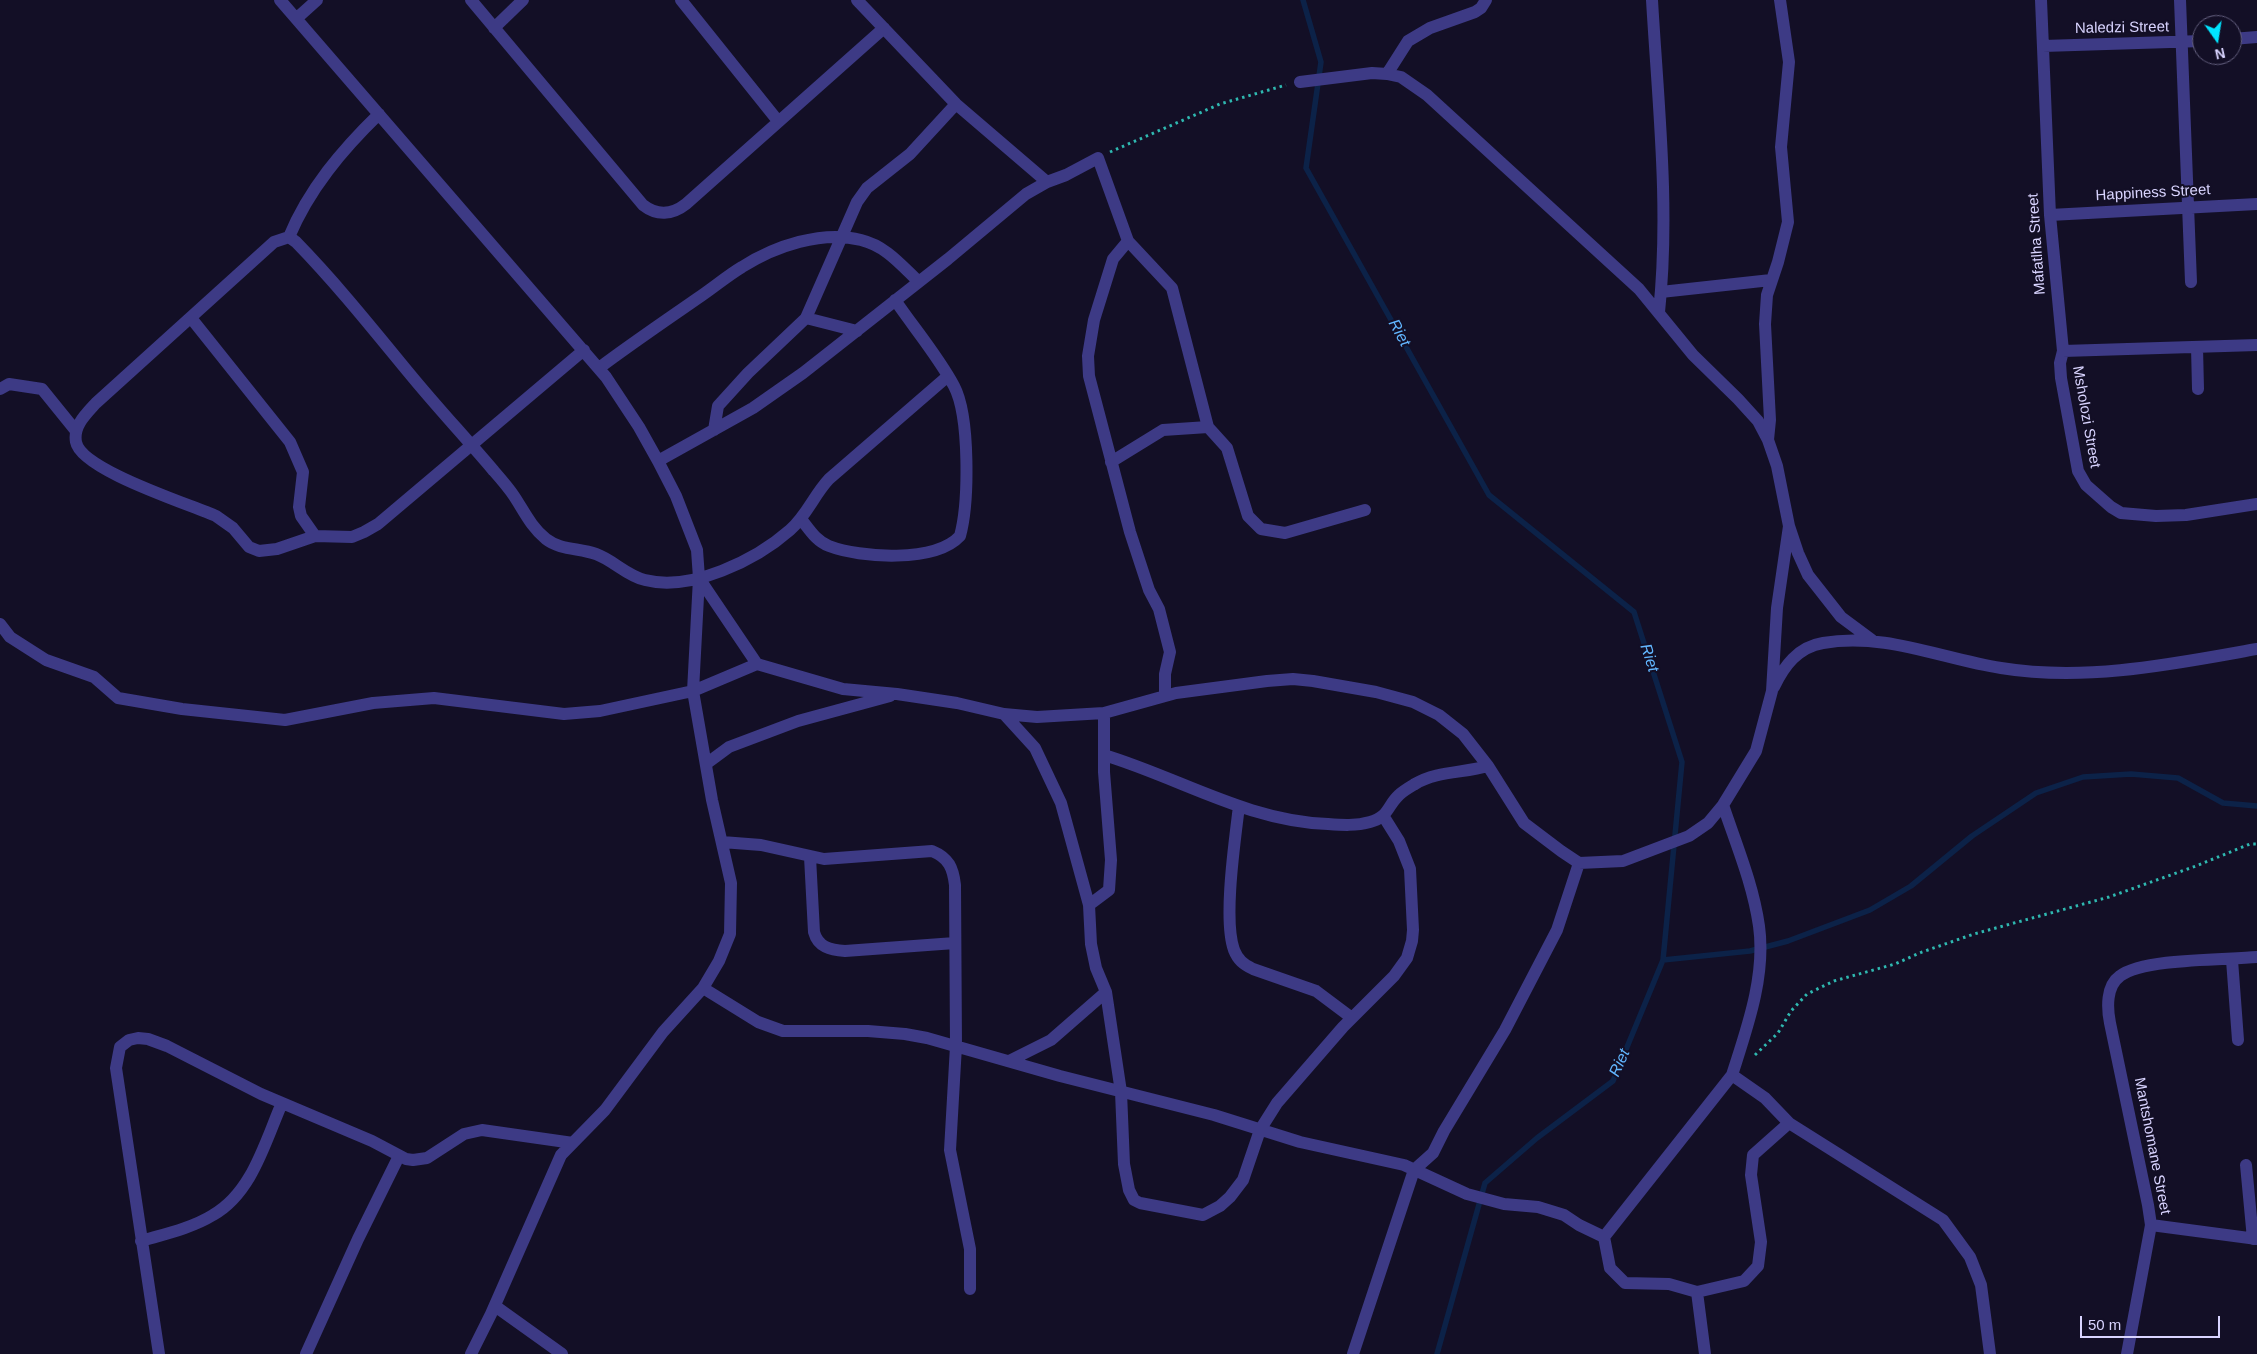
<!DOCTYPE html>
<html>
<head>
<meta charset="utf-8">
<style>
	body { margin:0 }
	#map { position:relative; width:2257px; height:1354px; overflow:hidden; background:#130f26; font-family:Arial,sans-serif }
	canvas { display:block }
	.north { position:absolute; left:2192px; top:15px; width:50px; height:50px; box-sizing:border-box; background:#130f26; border:1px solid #625e7d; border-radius:50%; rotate:167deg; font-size:14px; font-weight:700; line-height:20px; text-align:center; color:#d9d4ff }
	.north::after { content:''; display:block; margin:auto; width:18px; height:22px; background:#00e5ff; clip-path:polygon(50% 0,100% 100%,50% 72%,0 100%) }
	.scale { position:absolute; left:2080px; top:1316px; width:140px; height:22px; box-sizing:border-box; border:2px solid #d9d4ff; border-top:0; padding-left:6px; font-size:15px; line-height:18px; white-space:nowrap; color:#d9d4ff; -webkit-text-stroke:4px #130f26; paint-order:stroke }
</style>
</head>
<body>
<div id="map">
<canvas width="2257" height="1354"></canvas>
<div class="north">N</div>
<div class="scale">50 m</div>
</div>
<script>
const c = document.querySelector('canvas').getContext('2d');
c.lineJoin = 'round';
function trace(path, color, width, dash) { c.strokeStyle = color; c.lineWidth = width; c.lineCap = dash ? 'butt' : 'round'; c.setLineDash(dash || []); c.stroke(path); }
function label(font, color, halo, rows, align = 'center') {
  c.font = font + ' Arial,sans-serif'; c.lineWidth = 4; c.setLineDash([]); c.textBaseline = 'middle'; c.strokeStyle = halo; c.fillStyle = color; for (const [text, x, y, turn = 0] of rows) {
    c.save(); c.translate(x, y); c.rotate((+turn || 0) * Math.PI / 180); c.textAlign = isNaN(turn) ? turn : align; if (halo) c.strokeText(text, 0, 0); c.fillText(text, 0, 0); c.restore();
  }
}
const stream = new Path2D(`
	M1303 0 1321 62 1306 168 1489 495 1634 612 1682 762 1663 960 1613 1081 1537 1138 1485 1183 1437 1354
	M1663 960 1750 951 1788 941 1870 910 1911 886 1972 836 2036 793 2083 777 2131 774 2178 778 2223 803 2257 806`);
const path = new Path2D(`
	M1110 152 1220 104 1286 85
	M1755 1055 1778 1033 1791 1011 1807 994 1834 981 1895 964 1922 952 1974 934 2109 897 2196 866 2250 844H2257`);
const minor = new Path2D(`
	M280 0 606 377 639 427 658 461 676 496 697 550 699 578 693 691 712 800 731 883 730 934 719 961 703 988 663 1032 605 1110 561 1155 491 1314 471 1354
	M471 0 643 205C657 216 672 215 686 204L884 28
	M681 0 778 121
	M857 0 956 104 1047 182
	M1652 0C1658 103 1670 209 1659 312
	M2041 0 2050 215 2063 351 2060 363 2061 378 2078 471 2086 485 2111 507 2121 513 2156 516 2186 515 2257 504
	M2180 0 2191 282
	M297 18 317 0
	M494 28 523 0
	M2232 39 2257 37
	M2043 46 2202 41
	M1387 74 1408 41 1430 28 1475 12 1481 8 1486 0
	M1300 82 1372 73 1387 74 1401 77 1427 95 1639 289 1693 355 1738 399 1758 421 1768 440 1777 466 1789 526 1798 553 1808 575 1841 617 1872 640
	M2050 215 2257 204
	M289 237C309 189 342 150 379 114
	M1128 241 1172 288 1208 427 1227 448 1248 516 1261 529 1285 533 1365 510
	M1661 292 1771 280
	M191 318 290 442 303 472 299 507 301 516 315 536
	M806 318 857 331
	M2197 347 2198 389
	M584 350 378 524 364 532 352 537 315 536 277 549 259 551 249 547 233 528 216 516C189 504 81 470 76 442 73 426 86 414 96 403L274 242 289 237 296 242C336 283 372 328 409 373 436 406 465 437 493 470 500 478 508 487 514 496 524 511 531 527 546 539 560 550 579 548 596 554 613 560 627 576 645 580 691 592 756 560 790 530 807 515 814 495 829 479L948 376
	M2063 351 2257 345
	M599 368C631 344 665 321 698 298 713 288 727 276 742 267 775 246 822 230 861 240 886 246 901 265 919 282
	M0 389 9 384 42 389 76 431
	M714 430 718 406 748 373 806 318 857 202 867 188 910 154 956 104
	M1768 440 1770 420 1765 324 1767 295 1778 262 1788 222 1781 147 1789 62 1780 0
	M658 461 753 408 803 373 948 259 1026 194 1047 182 1066 175 1098 158 1128 241 1113 259 1094 320 1088 356 1089 376 1130 532 1149 590 1159 609 1170 652 1165 674V696
	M1111 462 1163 430 1208 427
	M801 519C809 529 816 541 829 546 860 558 935 563 960 536 969 503 970 416 954 386 938 356 914 328 895 300
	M699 578 757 664 843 689 897 694 957 703 1004 714 1037 717 1104 713 1176 693 1267 681 1293 679 1313 681 1376 692 1413 702 1439 715 1463 734 1488 766 1524 823 1561 851 1579 863 1623 861 1689 836 1708 823 1723 805 1756 751 1772 691 1777 608 1789 526
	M0 624 10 637 46 660 94 677 118 698 182 709 285 720 373 703 434 698 564 714 600 711 693 691 757 664
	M1774 687C1784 666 1798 647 1823 643 1884 632 1942 659 2001 668 2086 682 2173 664 2257 649
	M1104 713V772L1111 860 1109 890 1089 905 1091 944 1096 968 1106 992 1121 1092 1124 1164 1129 1190 1134 1200 1140 1203 1203 1215 1220 1206 1230 1197 1243 1180 1260 1130 1277 1103 1343 1027 1394 976 1407 958 1412 941 1413 930 1410 869 1399 841 1384 817
	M1004 714 1035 748 1061 803 1089 905
	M1104 755C1180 778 1247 821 1328 824 1342 825 1356 826 1370 822 1389 817 1387 806 1399 795 1403 791 1410 787 1415 784 1436 771 1464 773 1488 766
	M706 764 729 747 798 721 890 696
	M1723 805C1736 844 1753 884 1759 926 1766 976 1747 1028 1732 1075L1765 1098 1789 1123 1943 1220 1970 1257 1981 1285 1990 1354
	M1239 806C1235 840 1223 920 1234 950 1238 960 1243 964 1253 969L1316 991 1352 1018
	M722 842 761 845 824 859 932 851C949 858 953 868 955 885L956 1046 950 1150 970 1249V1289
	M810 857 814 932C818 947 830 950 845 951L955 943
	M2232 960 2238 1040
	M703 988 758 1022 783 1031H868L905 1034 927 1038 1060 1076 1214 1115 1300 1142 1404 1165 1467 1194 1504 1204 1538 1207 1564 1215 1579 1225 1604 1237 1610 1268 1625 1283 1669 1284 1697 1292 1705 1354
	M1009 1061 1051 1040 1106 992
	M2246 1165 2253 1239
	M2151 1225 2257 1239
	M1604 1237 1732 1075
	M141 1241C165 1234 192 1228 213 1215 252 1193 265 1142 282 1103
	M1697 1292 1744 1281 1758 1266 1761 1242 1751 1175 1753 1155 1789 1123
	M495 1306 562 1354
	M159 1354 116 1068 120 1047 129 1040 138 1038 148 1039 167 1046 261 1094 372 1141 406 1159 413 1160 427 1158 464 1134 482 1130 573 1143
	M306 1354 358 1239 399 1156
	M1353 1354 1414 1170 1433 1153 1444 1131 1505 1030 1557 930 1579 863
	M2127 1354 2151 1225 2148 1205 2110 1023C2107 1008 2106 986 2120 976 2144 958 2225 960 2257 957`);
const streetNames = [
	["Naledzi Street",2122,28,-1],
	["Happiness Street",2153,193,-3],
	["Mafatlha Street",2037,244,-94],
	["Msholozi Street",2086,417,80],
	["Mantshomane Street",2152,1146,79]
];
const waterNames = [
	["Riet",1399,333,61],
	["Riet",1649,658,72],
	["Riet",1620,1063,-66]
];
trace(stream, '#0c2248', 5.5);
trace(path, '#2fb8b0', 3, [2.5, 4]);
trace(minor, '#3d3a85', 12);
label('15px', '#d9d4ff', '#130f26', streetNames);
label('italic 16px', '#62b6ff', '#130f26', waterNames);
</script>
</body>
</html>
